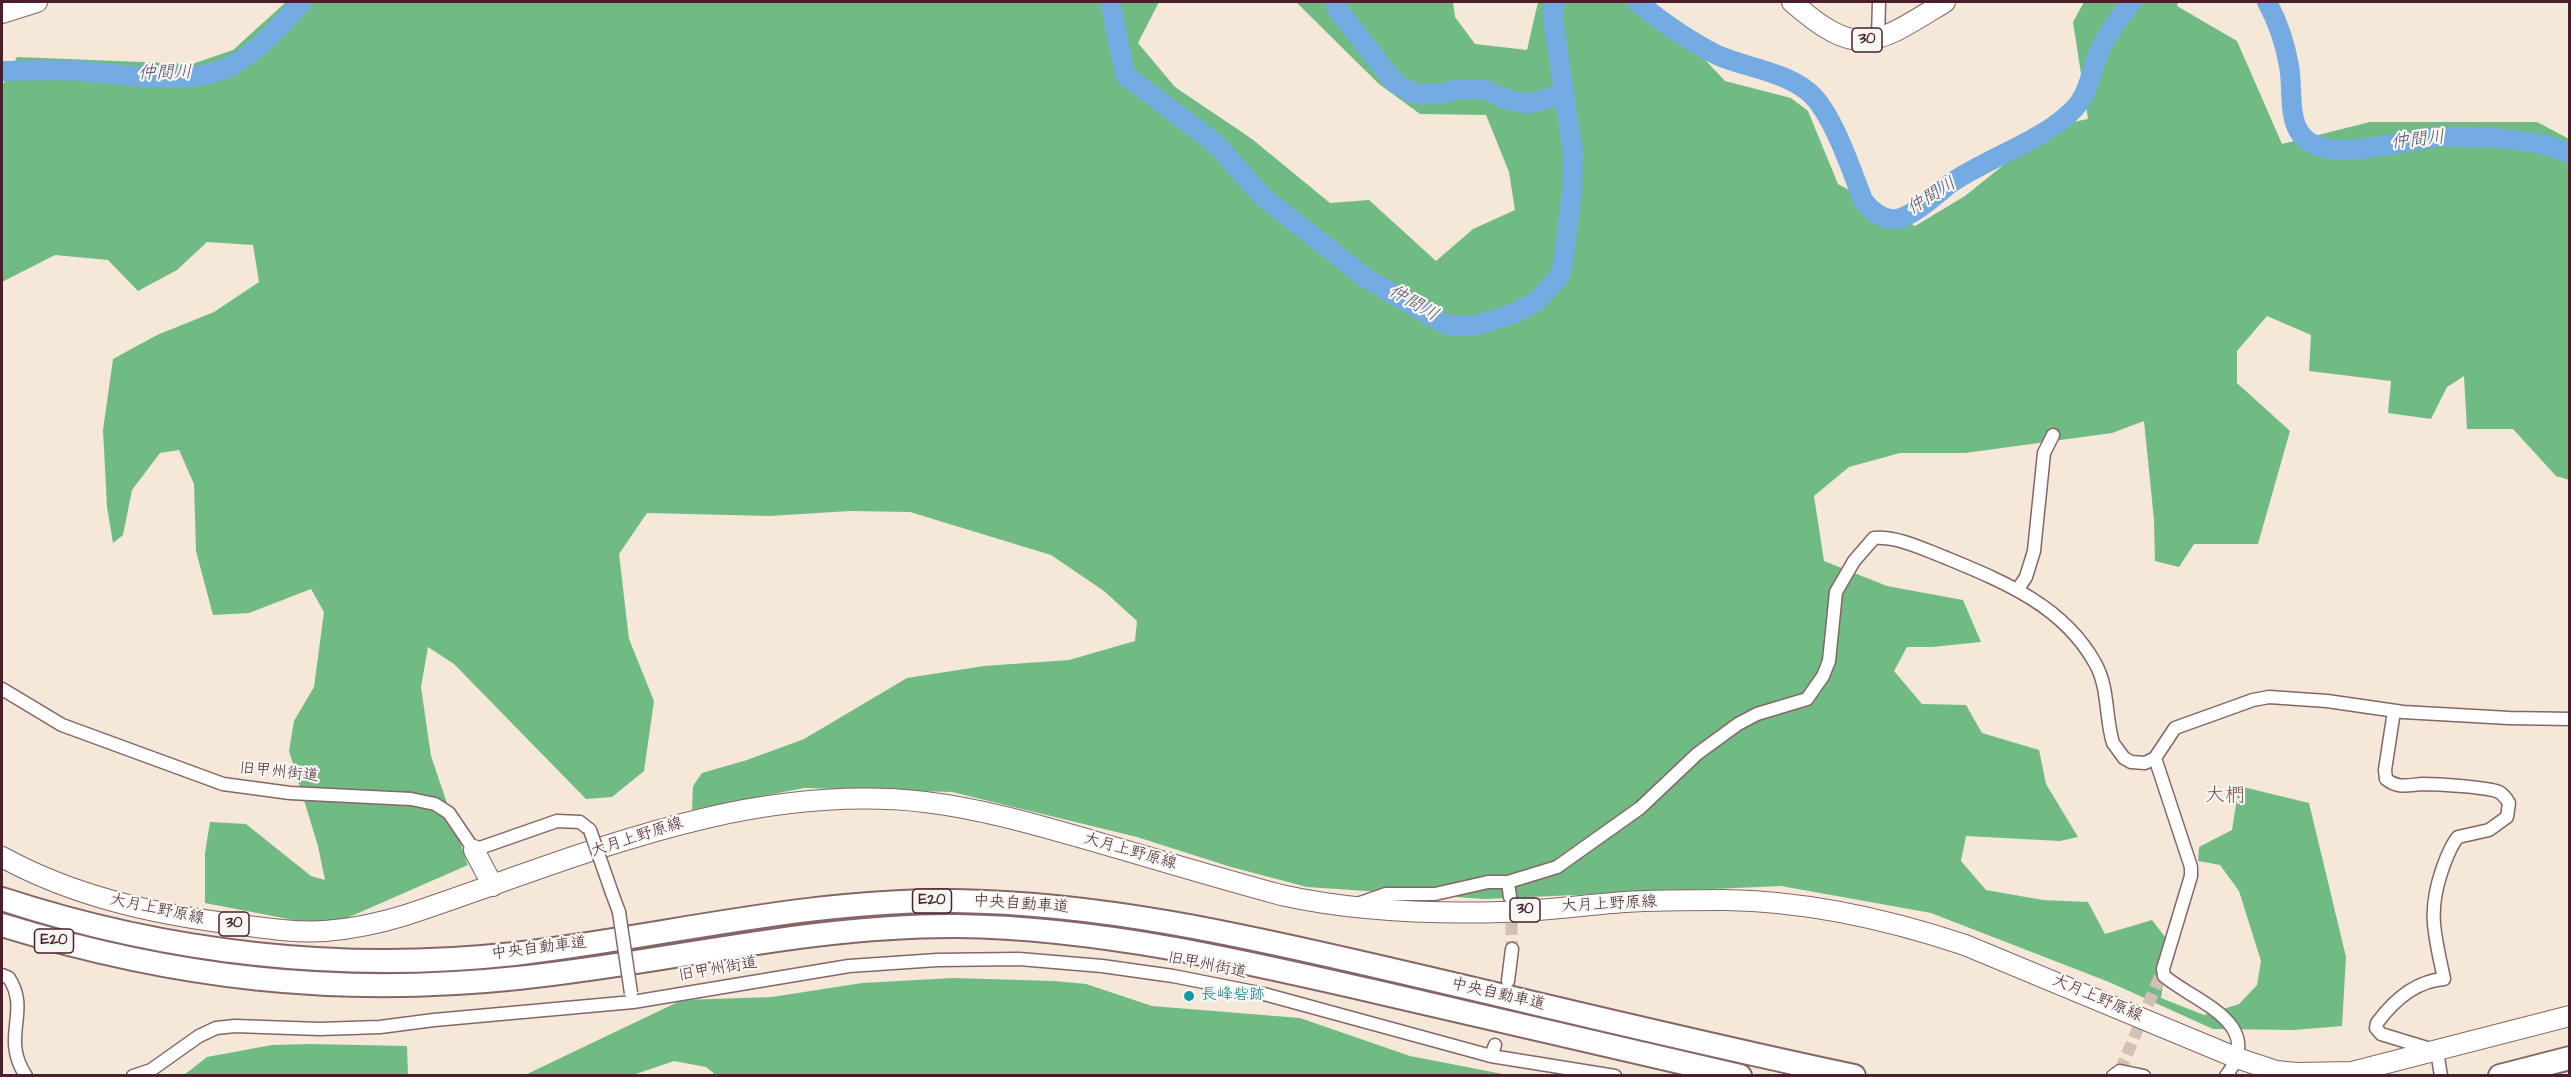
<!DOCTYPE html>
<html>
<head>
<meta charset="utf-8">
<style>
	body { margin:0 }
	#map { position:relative; width:2571px; height:1077px; overflow:hidden; background:#f5e8d8; font-family:"Architects Daughter",sans-serif }
	canvas { display:block }
	.frame { position:absolute; inset:0; border:3px solid #4a1f2b; pointer-events:none }
</style>
</head>
<body>
<div id="map">
<canvas width="2571" height="1077"></canvas>
<div class="frame"></div>
</div>
<script>
const c = document.querySelector('canvas').getContext('2d');
c.lineJoin = 'round';
function paint(path, color) { c.fillStyle = color; c.fill(path, 'evenodd'); }
function trace(path, color, width, dash) { c.strokeStyle = color; c.lineWidth = width; c.lineCap = dash ? 'butt' : 'round'; c.setLineDash(dash || []); c.stroke(path); }
function label(font, color, halo, rows, align = 'center') {
  c.font = font + ' "Architects Daughter","Klee One",sans-serif'; c.lineWidth = 4.5; c.setLineDash([]); c.textBaseline = 'middle'; c.strokeStyle = halo; c.fillStyle = color; for (const [text, x, y, turn = 0] of rows) {
    c.save(); c.translate(x, y); c.rotate((+turn || 0) * Math.PI / 180); c.textAlign = isNaN(turn) ? turn : align; if (halo) c.strokeText(text, 0, 0); c.fillText(text, 0, 0); c.restore();
  }
}
const forest = new Path2D(`
	M286 2H1159L1138 43 1175 87 1252 139 1330 203 1369 200 1436 261 1473 229 1515 210 1509 172 1486 115 1420 114 1379 84 1296 2H1453L1455 17 1475 44 1527 50 1538 2H1651L1725 81 1791 98 1808 111 1838 184 1915 226 1965 196 2052 126 2088 119 2073 22 2084 2H2178L2177 6 2237 41 2282 144 2370 122H2537L2569 139V480L2556 476 2513 429H2467L2464 376 2447 387 2431 419 2388 413 2391 381 2309 371 2311 335 2267 316 2237 351V383L2290 431 2258 544H2194L2179 567 2155 561 2154 520 2144 421 2112 433 1965 453H1900L1849 467 1814 496 1824 561 1887 586 1963 600 1981 642 1932 647H1907L1894 671 1922 704 1966 705 1982 733 2039 750 2046 784 2078 837 2060 841 1966 836 1961 861 1986 890 2043 900 2088 902 2105 934 2152 920 2169 942 2161 998 2204 1015 2239 1004 2257 985 2261 961 2239 891 2220 865 2198 861 2199 847 2232 830 2239 786 2309 803 2346 957 2342 1026 2294 1030 2213 1029 2109 982 1931 913 1781 886 1485 899 1307 887 1231 867 1137 837 952 792 804 788 692 810 693 786 702 773 747 760 804 739 907 678 984 666 1069 660 1135 641 1137 621 1104 591 1051 555 910 512 850 511 770 516 647 513 619 554 629 639 654 701 644 771 612 797 586 799 454 664 428 647 421 687 431 756 468 865 340 921 304 922 205 903V853L210 822 246 824 311 876 325 880 318 846 289 751 294 721 314 687 324 612 311 589 249 613 213 615 196 551 194 484 179 450 160 453 132 490 123 535 113 543 107 507 103 430 113 359 157 335 214 312 259 282 253 245 207 242 177 270 138 291 108 260 55 255 2 282V86L17 57 192 64 233 50Z
	M953 978 1054 981 1086 984 1152 1006 1300 1018 1410 1056 1508 1075 717 1076 706 1067 674 1061 633 1075H525L682 1000 772 997 862 983Z
	M310 1044 407 1046 408 1075H184L207 1057 272 1045Z`);
const river = new Path2D(`
	M1110 2 1125 75 1215 143 1263 197 1366 278 1441 322 1452 326H1474L1512 314 1536 302 1558 278 1563 265 1572 190 1573 153 1553 19 1554 2
	M1335 2 1338 10 1395 83 1415 94H1439L1456 90H1485L1508 100 1528 104 1564 94
	M1637 2C1663 22 1687 40 1717 55 1746 68 1790 72 1813 96 1834 118 1852 171 1863 200 1870 210 1883 221 1897 219 1915 215 1937 194 1951 183 1989 157 2041 142 2073 110 2087 96 2090 78 2096 60 2104 39 2118 19 2132 2
	M2267 2C2278 22 2285 43 2289 66 2293 86 2288 116 2300 133 2322 167 2404 139 2439 137 2474 136 2539 138 2570 154
	M2 71C27 71 54 69 80 71 125 74 189 87 231 66 259 51 281 25 302 2`);
const streetTunnel = new Path2D(`
	M1511 905 1512 949
	M2120 1071 2163 969`);
const street = new Path2D(`
	M1878 39 1879 2
	M2018 589 2026 577 2034 551 2044 453 2053 435
	M2 689 62 725 223 784 290 793 411 799 435 804 449 813 474 850 557 821 580 822 590 830
	M2394 711 2385 770 2386 779C2398 789 2408 785 2423 784 2437 784 2488 787 2499 792 2504 795 2506 798 2509 803L2507 817 2489 830 2458 837C2450 846 2446 859 2442 870 2427 914 2435 935 2444 979 2415 981 2394 1000 2377 1023L2376 1028 2381 1034 2437 1051 2441 1076
	M2155 758 2191 867V876L2163 969 2164 976C2195 1002 2267 1023 2226 1076
	M1508 882 1510 897
	M612 893 619 912
	M1357 904 1386 894H1435L1488 882H1508L1557 867 1640 808 1697 754 1738 724 1757 714 1807 699 1823 676 1829 661 1836 592 1854 561 1874 538C1897 536 1923 549 1944 557 2002 581 2063 605 2095 663 2109 687 2105 717 2113 743L2124 758 2131 762 2145 763 2155 758 2175 728 2253 700 2269 697 2327 701 2403 712 2509 718 2570 719
	M2 975 9 978C31 1012 0 1037 26 1076
	M1508 981 1512 949
	M1491 1056 1495 1045
	M133 1076 151 1070 199 1036 216 1028 235 1026 320 1029 380 1027 434 1020 633 1002 849 966 937 960 1019 959 1102 966 1173 976 1264 994 1491 1056 1615 1076
	M2113 1076 2120 1071 2144 1076`);
const primary = new Path2D(`
	M1792 2C1859 61 1876 44 1945 2
	M2 13 37 2
	M474 850 493 886
	M2 857C73 896 153 914 234 924 264 928 295 933 325 931 353 929 380 923 406 915 575 859 743 781 925 802 983 809 1037 825 1093 841 1155 859 1218 878 1281 895 1353 911 1428 914 1502 912 1543 911 1584 905 1625 902 1658 900 1691 900 1725 900 1807 901 1887 919 1965 945L2237 1058 2276 1071 2296 1073 2352 1072 2570 1016`);
const highway = new Path2D(`
	M2 899C167 953 341 973 514 954 661 937 806 899 955 901 1101 903 1242 935 1384 968 1540 1004 1697 1043 1854 1076
	M2 925C174 978 337 997 518 978 665 963 809 925 957 926 1100 928 1238 960 1377 992 1498 1020 1619 1048 1740 1076
	M2500 1076 2570 1058`);
const streetBridge = new Path2D(`
	M590 830 612 893
	M619 912 631 993`);
const markers = [
	[1189,996,6,"#0f9aa8"]
];
const shields = [
	[1867,40,30],
	[932,901,39],
	[1525,910,30],
	[234,924,30],
	[54,941,39]
];
const shieldNames = [
	["30",1867,40],
	["E20",932,901],
	["30",1525,910],
	["30",234,924],
	["E20",54,941]
];
const streetNames = [
	["旧甲州街道",279,773,6],
	["大月上野原線",637,838,-18],
	["大月上野原線",1130,852,16],
	["中央自動車道",1021,905,4],
	["大月上野原線",1609,905,-3],
	["大月上野原線",157,910,12],
	["中央自動車道",539,949,-7],
	["旧甲州街道",1207,966,11],
	["旧甲州街道",718,970,-10],
	["中央自動車道",1498,995,13],
	["大月上野原線",2097,999,23]
];
const cultureNames = [
	["長峰砦跡",1201,996]
];
const waterNames = [
	["仲間川",165,74,-1],
	["仲間川",2418,141,-6],
	["仲間川",1932,197,-32],
	["仲間川",1413,304,30]
];
const quarterNames = [
	["大椚",2225,797]
];
paint(forest, '#70bb83');
trace(river, '#74abe2', 20);
trace(streetTunnel, '#d3c0b5', 12, [12, 6]);
trace(street, '#866568', 15);
trace(primary, '#866568', 22);
trace(highway, '#866568', 26);
trace(street, '#fff', 12);
trace(primary, '#fff', 20);
trace(highway, '#fff', 22);
trace(streetBridge, '#866568', 15, []);
trace(streetBridge, '#fff', 12);
for (const [x, y, r, color] of markers) { const dot = new Path2D(); dot.arc(x, y, r, 0, 2 * Math.PI); c.fillStyle = color; c.fill(dot); trace(dot, '#f6f6f2', 2); }
for (const [x, y, w] of shields) { const box = new Path2D(); box.roundRect(x - w / 2, y - 12, w, 24, 4.5); c.fillStyle = '#f6f6f2'; c.fill(box); trace(box, '#4a1f2b', 1.5); }
label('bold 15px', '#4a1f2b', null, shieldNames);
label('16px', '#4a1f2b', '#f6f6f2', streetNames);
label('16px', '#0d838f', '#f6f6f2', cultureNames, 'left');
label('italic 18px', '#59506b', '#f6f6f2', waterNames);
label('20px', '#82524a', '#f6f6f2', quarterNames);
</script>
</body>
</html>
